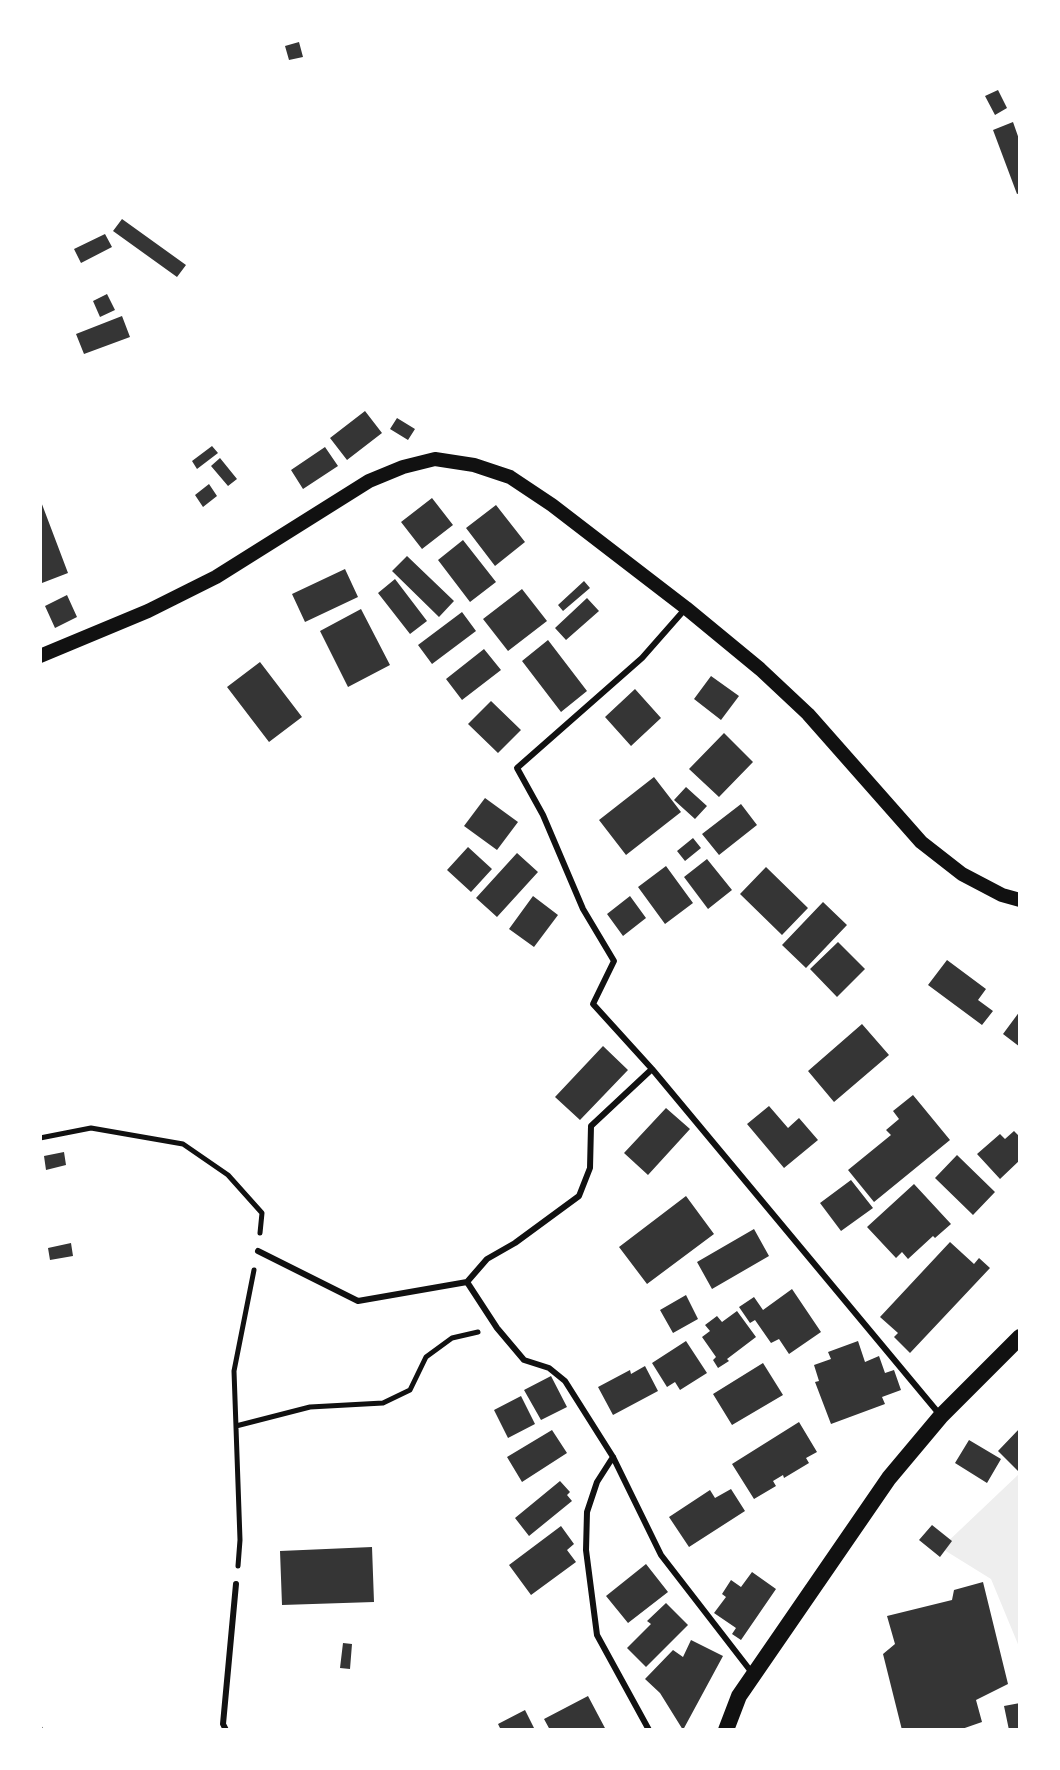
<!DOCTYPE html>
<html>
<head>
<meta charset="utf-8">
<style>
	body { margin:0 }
	#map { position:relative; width:1060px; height:1770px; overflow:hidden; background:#fff; font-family:"Roboto Serif",serif }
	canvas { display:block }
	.frame { position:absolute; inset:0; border:42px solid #fff; pointer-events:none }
</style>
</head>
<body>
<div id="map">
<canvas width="1060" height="1770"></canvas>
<div class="frame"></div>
</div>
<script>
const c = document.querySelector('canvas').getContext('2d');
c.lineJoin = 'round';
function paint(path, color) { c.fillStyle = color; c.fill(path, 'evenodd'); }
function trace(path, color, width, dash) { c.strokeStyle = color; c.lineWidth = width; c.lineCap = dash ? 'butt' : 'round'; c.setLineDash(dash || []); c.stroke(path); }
const green = new Path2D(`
	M1020 1473V1649L991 1579 941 1548Z`);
const building = new Path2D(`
	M299 42 303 57 289 60 285 46Z
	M998 90 1007 108 995 115 985 96Z
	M1013 122 1020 142V193L1017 194 993 130Z
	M122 219 186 265 177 277 113 231Z
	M105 234 112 247 81 263 74 249Z
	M107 294 115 310 100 317 93 301Z
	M122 316 130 337 84 354 76 334Z
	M365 411 382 433 347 460 330 438Z
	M397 418 415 429 408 440 390 429Z
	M212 446 218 453 197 469 192 461Z
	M325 447 338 466 303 489 291 470Z
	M220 458 237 479 228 486 211 466Z
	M209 484 217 496 203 507 195 495Z
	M432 498 453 525 422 549 401 522Z
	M40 499 68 573 42 583 40 578Z
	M496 505 525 542 495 566 466 528Z
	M463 540 496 582 470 602 438 560Z
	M407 556 454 601 439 617 392 571Z
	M345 569 358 597 305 622 292 594Z
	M395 579 427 621 410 634 378 593Z
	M584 581 590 588 563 611 558 605Z
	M522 589 547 621 508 651 483 619Z
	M67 595 77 617 55 628 45 606Z
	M587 598 599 611 566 640 555 628Z
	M361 609 390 665 348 687 320 631Z
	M462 612 476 631 432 664 418 645Z
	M548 640 587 691 561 712 522 661Z
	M484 649 501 670 462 700 446 679Z
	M260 662 302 717 269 742 227 687Z
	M711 676 739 696 721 720 694 699Z
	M635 689 661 718 631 746 605 717Z
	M491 701 521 730 498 753 468 724Z
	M724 733 753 762 719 797 689 769Z
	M654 777 681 812 626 855 599 820Z
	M686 787 707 806 695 819 674 800Z
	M485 798 518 822 497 850 464 826Z
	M741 804 757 825 719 855 702 834Z
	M693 838 701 848 685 861 677 851Z
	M468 847 492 869 471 892 447 870Z
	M517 853 538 872 497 917 476 898Z
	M707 859 732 890 708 909 684 877Z
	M666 866 693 903 665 924 638 887Z
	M766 867 808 908 782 935 740 894Z
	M533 896 558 915 534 947 509 929Z
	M630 896 646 918 623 936 607 914Z
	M823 902 847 925 806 968 782 945Z
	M838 942 865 969 837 997 810 969Z
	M947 960 986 989 978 1000 993 1011 982 1025 928 985Z
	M1020 1011V1047L1003 1034Z
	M862 1024 889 1055 834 1102 808 1071Z
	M603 1046 628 1070 580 1120 555 1097Z
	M913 1095 950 1140 874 1202 848 1170 891 1135 886 1130 899 1119 893 1111Z
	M769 1106 788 1128 799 1118 818 1140 784 1168 747 1124Z
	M666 1108 690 1129 648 1175 624 1153Z
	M1014 1131 1020 1137V1160L1000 1179 977 1154 1000 1134 1005 1139Z
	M64 1152 66 1165 46 1170 44 1156Z
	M957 1155 995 1192 973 1215 935 1178Z
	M851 1180 873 1208 841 1231 820 1203Z
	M914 1184 951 1224 935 1238 933 1236 908 1259 902 1252 896 1258 867 1227Z
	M686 1196 714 1234 647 1284 619 1247Z
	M754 1229 769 1256 712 1289 697 1262Z
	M950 1242 974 1264 979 1258 990 1268 910 1353 894 1337 898 1333 880 1317Z
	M71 1243 73 1256 50 1260 48 1248Z
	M792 1289 821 1332 789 1354 779 1339 771 1343 755 1320 750 1323 739 1307 754 1297 763 1310Z
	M686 1295 698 1319 673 1333 660 1310Z
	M737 1311 756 1337 727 1359 729 1361 718 1368 713 1360 716 1357 702 1337 710 1331 705 1325 717 1316 722 1322Z
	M686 1341 707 1373 680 1390 675 1382 667 1387 652 1363Z
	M858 1341 865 1362 879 1356 885 1373 894 1370 901 1390 882 1397 885 1404 831 1424 815 1382 819 1381 814 1365 831 1359 828 1352Z
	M763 1363 783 1395 732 1425 713 1394Z
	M645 1366 658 1391 613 1415 598 1387 630 1370 631 1374Z
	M551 1376 567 1407 541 1420 524 1390Z
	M521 1396 535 1424 508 1438 494 1410Z
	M799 1422 817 1452 806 1458 809 1463 784 1478 783 1475 773 1481 776 1486 754 1499 732 1464Z
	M1020 1428V1473L998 1451Z
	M552 1430 567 1453 522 1482 507 1457Z
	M969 1440 1001 1459 987 1483 955 1463Z
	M560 1481 570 1492 567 1495 572 1501 529 1536 515 1518Z
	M731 1489 745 1511 689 1547 669 1517 710 1490 715 1498Z
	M932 1525 952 1541 940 1557 919 1540Z
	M561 1526 574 1544 567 1550 576 1562 531 1595 509 1565Z
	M372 1547 374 1602 282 1605 280 1551Z
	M646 1564 668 1592 628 1623 606 1596Z
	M752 1572 776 1589 741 1640 732 1634 736 1628 714 1613 726 1597 722 1594 731 1580 741 1587Z
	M983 1582 1008 1684 976 1700 982 1722 959 1730H902L883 1654 895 1644 887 1616 952 1600 954 1590Z
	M666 1603 688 1625 646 1667 627 1648 651 1624 647 1621Z
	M691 1640 723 1656 683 1730 660 1693 645 1679 673 1650 683 1657Z
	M343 1643 352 1644 350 1669 340 1668Z
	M588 1696 606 1730H550L544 1719Z
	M1020 1703V1730H1009L1004 1706Z
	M525 1710 535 1730H501L498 1724Z`);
const path = new Path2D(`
	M40 1138 91 1128 183 1144 228 1175 262 1213 260 1233
	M236 1426 310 1407 383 1403 410 1390 426 1357 452 1338 478 1332
	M238 1566 240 1540 234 1371 254 1270
	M40 1728 41 1730`);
const service = new Path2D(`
	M686 608 642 658 517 768 543 815 583 909 614 961 593 1004 652 1069 941 1416
	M652 1069 591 1126 590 1168 579 1196 515 1243 487 1259 467 1282 497 1328 524 1360 549 1368 565 1381 613 1457 661 1555 753 1674
	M258 1251 358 1301 467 1282
	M613 1457 597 1482 587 1512 586 1550 597 1635 649 1730
	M226 1730 223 1724 236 1584`);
const tertiary = new Path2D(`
	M40 656 148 611 216 577 369 481 403 467 435 459 474 465 510 477 552 505 686 608 760 669 808 714 921 842 962 874 1002 895 1020 900`);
const secondary = new Path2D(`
	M726 1730 739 1696 889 1478 941 1416 1020 1337`);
paint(green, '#eee');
paint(building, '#353535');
trace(path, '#111', 5);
trace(service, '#111', 6);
trace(tertiary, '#111', 14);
trace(secondary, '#111', 16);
</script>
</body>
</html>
